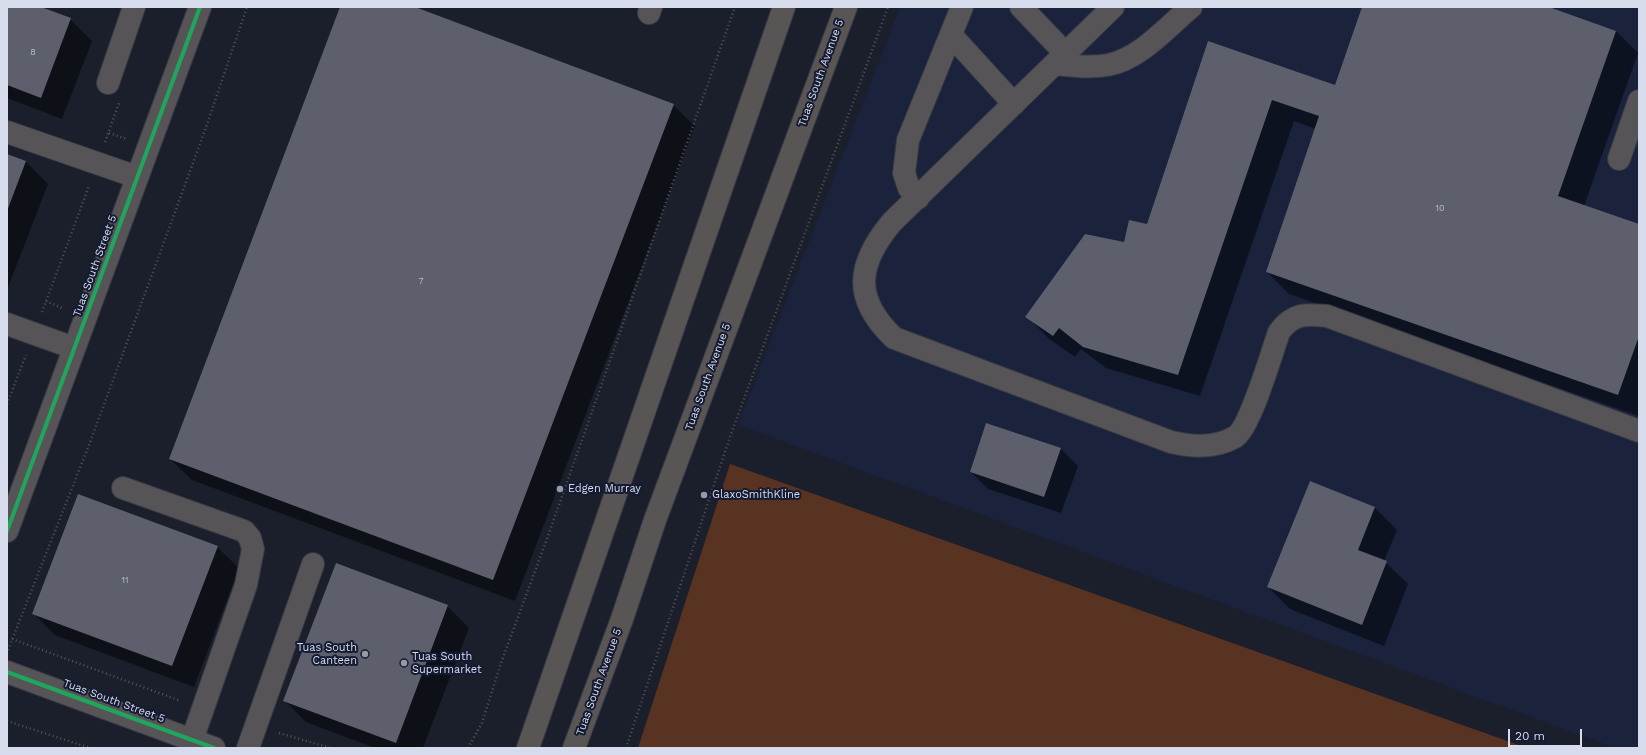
<!DOCTYPE html>
<html>
<head>
<meta charset="utf-8">
<style>
	body { margin:0 }
	#map { position:relative; width:1646px; height:755px; overflow:hidden; background:#1b1f2c; font-family:"Work Sans",sans-serif }
	canvas { display:block }
	.frame { position:absolute; inset:0; border:8px solid #d6dcec; pointer-events:none }
	.scale { position:absolute; left:1508px; top:729px; width:74px; height:18px; box-sizing:border-box; border:2px solid #d6dcec; border-top:0; padding-left:5px; font-size:12px; line-height:14px; white-space:nowrap; color:#d6dcec; -webkit-text-stroke:3px #151b32; paint-order:stroke }
</style>
</head>
<body>
<div id="map">
<canvas width="1646" height="755"></canvas>
<div class="frame"></div>
<div class="scale">20 m</div>
</div>
<script>
const c = document.querySelector('canvas').getContext('2d');
c.lineJoin = 'round';
function paint(path, color) { c.fillStyle = color; c.fill(path, 'evenodd'); }
function trace(path, color, width, dash) { c.strokeStyle = color; c.lineWidth = width; c.lineCap = dash ? 'butt' : 'round'; c.setLineDash(dash || []); c.stroke(path); }
function label(font, color, halo, rows, align = 'center') {
  c.font = font + ' "Work Sans",sans-serif'; c.lineWidth = 4; c.setLineDash([]); c.textBaseline = 'middle'; c.strokeStyle = halo; c.fillStyle = color; for (const [text, x, y, turn = 0] of rows) {
    c.save(); c.translate(x, y); c.rotate((+turn || 0) * Math.PI / 180); c.textAlign = isNaN(turn) ? turn : align; if (halo) c.strokeText(text, 0, 0); c.fillText(text, 0, 0); c.restore();
  }
}
const built = new Path2D(`
	M900 7H1639V748H1615L738 425Z`);
const green = new Path2D(`
	M730 464 1527 748H638Z`);
const shadow = new Path2D(`
	M7 7H38L70 19 92 41 62 119 7 98Z
	M341 7H412L673 105 695 126 515 601 192 480 170 459Z
	M1363 7H1546L1616 31 1638 53 1584 206 1639 225V416L1289 294 1267 272 1316 129 1294 121 1200 396 1106 368 1081 349 1075 357 1048 338 1027 316 1147 225 1209 42 1335 86Z
	M7 155 26 162 48 184 7 290Z
	M1061 449 1078 466 1061 513 988 489 971 472Z
	M1310 482 1375 508 1397 530 1384 561 1408 584 1384 646 1290 609 1268 587Z
	M217 547 239 568 194 687 55 635 33 613Z
	M447 606 469 628 423 748H375L306 722 284 700Z`);
const building = new Path2D(`
	M7 7H41L71 18 41 98 7 85Z
	M340 7H415L674 104 493 580 169 459Z
	M1362 7H1549L1616 31 1558 196 1639 224V336L1618 395 1266 272 1319 116 1272 100 1178 375 1083 347 1059 328 1053 336 1025 317 1085 234 1124 242 1129 220 1147 224 1208 41 1335 85Z
	M7 154 26 161 7 211Z
	M986 423 1061 448 1044 497 970 472Z
	M1310 481 1375 507 1358 550 1387 561 1362 625 1267 587Z
	M78 494 218 546 172 666 32 614Z
	M336 563 448 605 396 743 283 701Z`);
const path = new Path2D(`
	M109 133 127 139
	M105 142 119 103
	M46 301 64 309
	M42 312 89 186
	M7 404 26 355
	M12 639 181 701
	M8 650 91 440 203 136 247 7
	M7 721 90 748
	M279 733 331 748
	M468 748 482 723 501 663 548 536 735 7
	M626 748 730 437 888 7`);
const minor = new Path2D(`
	M1021 7 1066 54
	M1113 7 892 222C857 264 852 298 894 338L1171 442C1192 447 1216 448 1235 437 1250 428 1272 352 1279 332 1293 313 1305 314 1327 316L1639 431
	M649 13 651 7
	M951 35 1014 104
	M1055 64C1073 66 1090 68 1108 65 1140 59 1167 27 1191 7
	M108 83 134 7
	M7 132 137 177
	M1619 159 1639 101
	M918 198 909 188 904 173 908 140 962 7
	M7 324 74 348
	M123 488 244 531 250 538 253 549 246 585 192 740
	M7 531 200 7
	M7 672 214 748
	M248 748 313 564`);
const major = new Path2D(`
	M528 748 784 7
	M574 748 622 619 655 520 846 7`);
const cycleway = new Path2D(`
	M7 531 200 7
	M7 672 214 748`);
const markers = [
	[560,489,4,"#959aa9"],
	[704,495,4,"#959aa9"],
	[365,654,4,"#959aa9"],
	[404,663,4,"#959aa9"]
];
const numberNames = [
	["8",33,52],
	["10",1440,208],
	["7",421,281],
	["11",125,580]
];
const streetNames = [
	["Tuas South Avenue 5",821,73,-70],
	["Tuas South Street 5",95,266,-70],
	["Tuas South Avenue 5",708,377,-70],
	["Tuas South Avenue 5",599,682,-70],
	["Tuas South Street 5",114,701,20]
];
const poiNames = [
	["Edgen Murray",568,489],
	["GlaxoSmithKline",712,495],
	["Tuas South",357,648,"right"],
	["Canteen",357,661,"right"],
	["Tuas South",412,657],
	["Supermarket",412,670]
];
paint(built, '#1a223c');
paint(green, '#593322');
paint(shadow, '#0007');
paint(building, '#5d606c');
trace(minor, '#373a45', 24);
trace(major, '#373a45', 24);
trace(path, '#545358', 2.5, [1, 3]);
trace(minor, '#575457', 22);
trace(major, '#5a5555', 22);
trace(cycleway, '#20a55d', 4);
for (const [x, y, r, color] of markers) { const dot = new Path2D(); dot.arc(x, y, r, 0, 2 * Math.PI); c.fillStyle = color; c.fill(dot); trace(dot, '#151b32', 1.5); }
label('9px', '#b8bdcc', null, numberNames);
label('11px', '#d6dcec', '#151b32', streetNames);
label('11px', '#d6dcec', '#151b32', poiNames, 'left');
</script>
</body>
</html>
